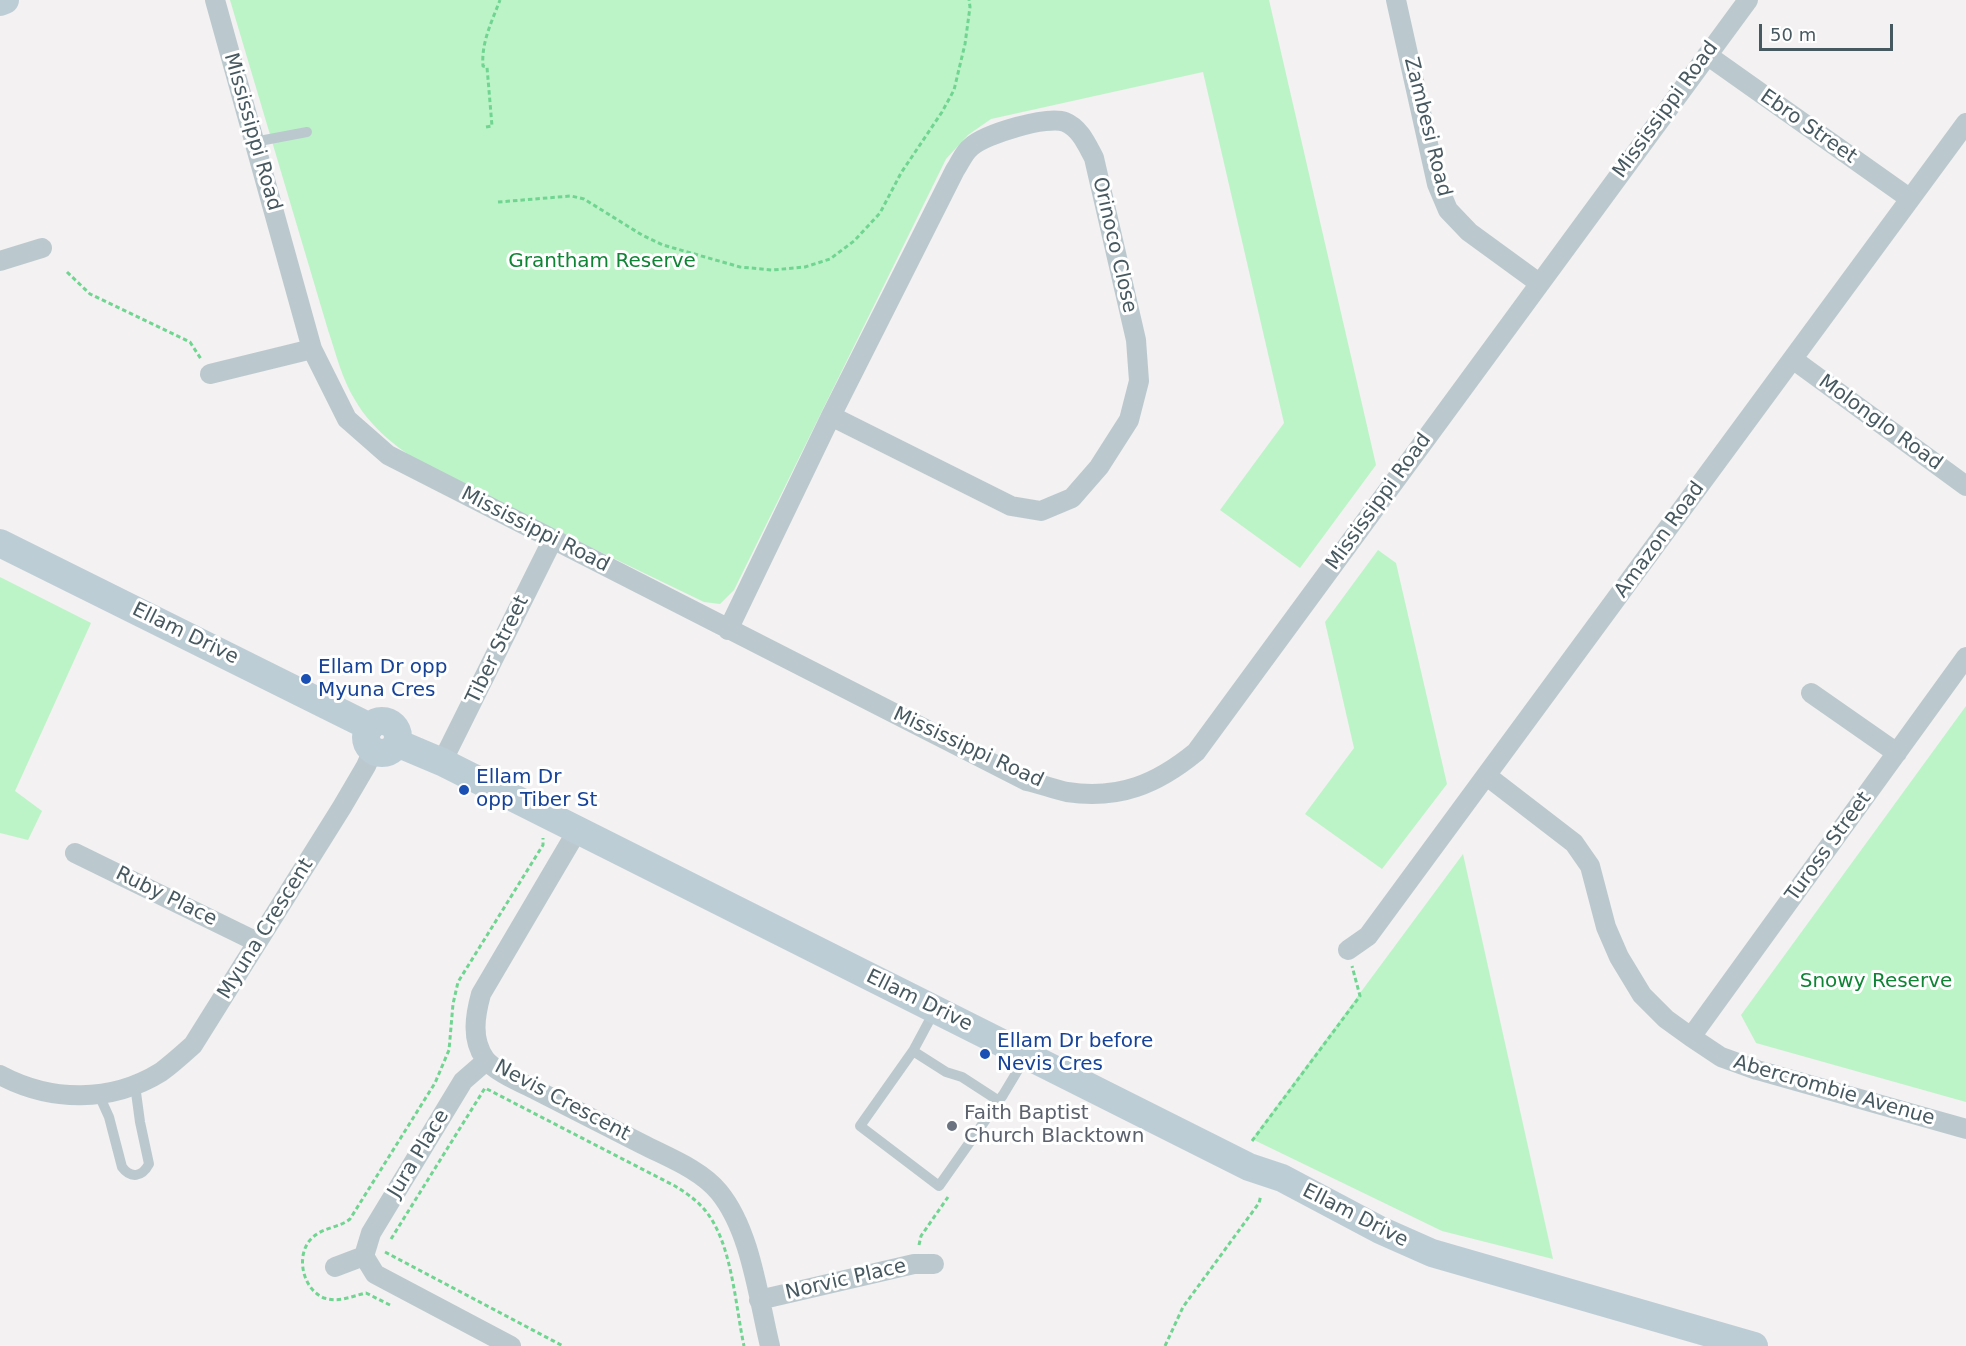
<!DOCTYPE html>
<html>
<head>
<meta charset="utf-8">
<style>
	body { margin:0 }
	#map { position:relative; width:1966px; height:1346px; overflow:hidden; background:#f3f1f1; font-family:"DejaVu Sans",sans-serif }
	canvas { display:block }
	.scale { position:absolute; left:1759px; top:24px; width:134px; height:27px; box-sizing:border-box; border:3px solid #475960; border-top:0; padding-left:8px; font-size:18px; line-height:21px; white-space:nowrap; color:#475960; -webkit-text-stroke:4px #fff; paint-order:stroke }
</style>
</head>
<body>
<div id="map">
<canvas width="1966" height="1346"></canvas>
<div class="scale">50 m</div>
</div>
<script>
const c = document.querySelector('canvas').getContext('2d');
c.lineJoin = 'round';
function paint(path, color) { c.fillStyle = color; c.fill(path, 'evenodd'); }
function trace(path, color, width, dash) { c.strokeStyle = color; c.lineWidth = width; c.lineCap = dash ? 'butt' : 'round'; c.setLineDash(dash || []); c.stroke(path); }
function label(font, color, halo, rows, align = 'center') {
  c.font = font + ' "DejaVu Sans",sans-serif'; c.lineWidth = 6; c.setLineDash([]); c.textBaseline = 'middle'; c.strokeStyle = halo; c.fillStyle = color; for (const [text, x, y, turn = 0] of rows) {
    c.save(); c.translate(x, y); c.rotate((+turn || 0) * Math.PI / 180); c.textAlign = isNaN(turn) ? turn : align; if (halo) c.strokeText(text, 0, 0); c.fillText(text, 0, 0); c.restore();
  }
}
const green = new Path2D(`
	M230 0H1269L1376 465 1300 568 1220 510 1284 423 1203 72 991 119 968 135 946 159 734 590 720 604 704 602 439 474C407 455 374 433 355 400 342 379 336 354 328 330Z
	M1378 550 1396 563 1447 784 1382 869 1305 814 1354 748 1325 622Z
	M0 577 91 623 15 791 42 811 28 840 0 833Z
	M1966 706V1102L1756 1043 1741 1015Z
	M1463 854 1553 1259 1442 1231 1252 1139Z`);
const path = new Path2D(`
	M486 127 492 126 487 67 483 66C481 43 492 21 500 0
	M498 202 571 196 584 199 642 235 663 245 740 267 772 270 805 267 830 259 854 241 880 213 901 173 942 112 954 90 965 44 970 7 969 0
	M67 272 90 294 190 342 201 359
	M1252 1141 1360 996 1352 966
	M391 1239 485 1088 675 1186C685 1192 695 1199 704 1209 732 1241 735 1304 744 1346
	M919 1245 921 1236 948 1197
	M385 1252 563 1346
	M390 1305 366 1293C352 1296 339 1303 324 1298 302 1289 295 1254 312 1238 323 1227 339 1228 350 1219L435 1083 449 1050 453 1004 458 982 543 845V838
	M1165 1346 1183 1307 1259 1203 1261 1195`);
const lane = new Path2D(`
	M254 142 307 132
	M935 1010 913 1051 860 1126 939 1186 1003 1095 1027 1055
	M913 1051 946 1072 962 1077 999 1101
	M99 1095 109 1117 122 1167C131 1179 142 1177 149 1164L140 1122 135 1085`);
const street = new Path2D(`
	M215 0 312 349 347 419 388 455 1027 781C1040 784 1054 789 1067 792 1119 800 1157 784 1196 752L1748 0
	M1396 0 1437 184 1448 210 1469 232 1539 283
	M1707 55 1909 198
	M0 261 42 248
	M1794 360 1966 486
	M210 374 312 349
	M728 630 831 416 955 170C960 163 964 152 971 147 985 134 1048 115 1065 122 1080 128 1087 145 1094 158L1136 340 1139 381 1129 420 1099 467 1072 498 1041 511 1011 506 831 416
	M1811 693 1897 753
	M442 762 553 539
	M1487 776 1574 843 1590 866 1606 927 1619 957 1642 995 1666 1019 1691 1037 1721 1057 1757 1070 1966 1129
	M577 831 481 994C475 1016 471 1039 485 1059 494 1071 522 1083 536 1090 571 1108 607 1126 642 1144 667 1157 700 1169 719 1192 751 1231 758 1297 770 1346
	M75 853 257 942
	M1348 950 1368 936 1966 123
	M1691 1037 1966 657
	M0 1075C51 1102 111 1103 161 1072 172 1064 183 1054 193 1045L342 807 366 766 373 750
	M364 1256 375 1274 511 1346
	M335 1267 364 1256 371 1233 463 1081 486 1061
	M759 1300 914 1264H934`);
const secondary = new Path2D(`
	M0 2 5 0
	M0 543 370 727
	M366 737a16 16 0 1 1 32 0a16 16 0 1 1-32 0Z
	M397 743 442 762 1249 1167 1282 1178 1380 1230 1432 1253 1754 1346`);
const markers = [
	[306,679,6,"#1a4fb4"],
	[464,790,6,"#1a4fb4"],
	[985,1054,6,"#1a4fb4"],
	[952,1126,6,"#6b7280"]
];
const streetNames = [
	["Mississippi Road",1666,110,-54],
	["Zambesi Road",1427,127,76],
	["Ebro Street",1808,127,35],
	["Mississippi Road",252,132,74],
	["Orinoco Close",1114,245,77],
	["Molonglo Road",1880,423,36],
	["Mississippi Road",1379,502,-54],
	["Mississippi Road",535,530,27],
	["Amazon Road",1660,540,-54],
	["Ellam Drive",185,634,26],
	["Tiber Street",498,650,-64],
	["Mississippi Road",968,748,25],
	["Tuross Street",1829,847,-54],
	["Ruby Place",166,897,26],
	["Myuna Crescent",266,929,-58],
	["Ellam Drive",919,1001,26],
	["Abercrombie Avenue",1834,1091,16],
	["Nevis Crescent",562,1101,28],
	["Jura Place",419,1154,-59],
	["Ellam Drive",1355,1216,27],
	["Norvic Place",846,1280,-13]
];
const parkNames = [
	["Grantham Reserve",602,262],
	["Snowy Reserve",1876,982]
];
const transitNames = [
	["Ellam Dr opp",318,668],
	["Myuna Cres",318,691],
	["Ellam Dr",476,778],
	["opp Tiber St",476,801],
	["Ellam Dr before",997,1042],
	["Nevis Cres",997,1065]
];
const worshipNames = [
	["Faith Baptist",964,1114],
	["Church Blacktown",964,1137]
];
paint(green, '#bcf4c8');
trace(path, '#71d592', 3, [4.5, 3]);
trace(lane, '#bbc9cf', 10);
trace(street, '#bbc9cf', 20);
trace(secondary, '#bdcdd6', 28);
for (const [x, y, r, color] of markers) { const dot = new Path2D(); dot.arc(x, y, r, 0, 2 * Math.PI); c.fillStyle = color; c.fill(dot); trace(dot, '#fff', 2); }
label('20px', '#475960', '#fff', streetNames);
label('20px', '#0f8435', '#fff', parkNames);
label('20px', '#164399', '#fff', transitNames, 'left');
label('20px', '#5b616d', '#fff', worshipNames, 'left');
</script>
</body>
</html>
